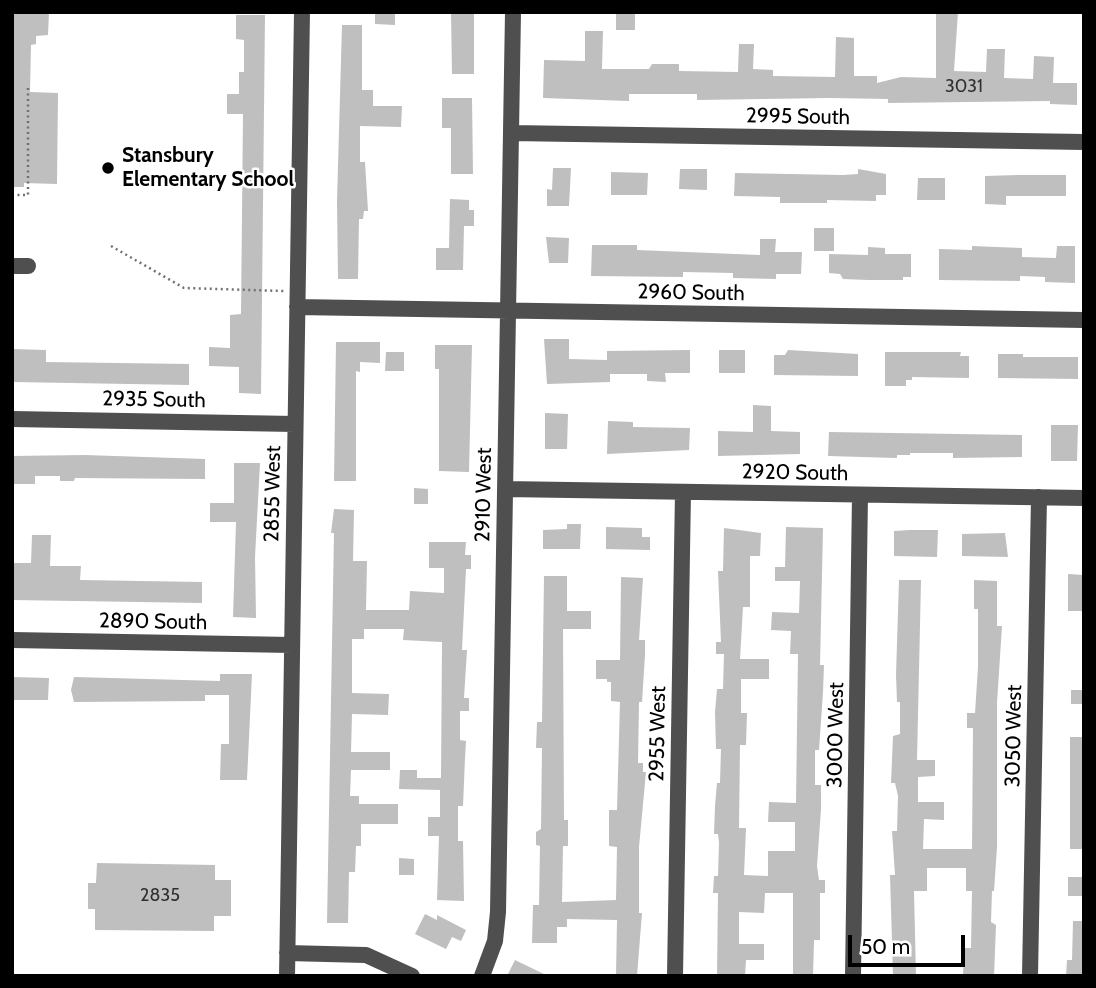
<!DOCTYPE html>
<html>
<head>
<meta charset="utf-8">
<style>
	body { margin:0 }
	#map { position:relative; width:1096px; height:988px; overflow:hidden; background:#fff; font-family:Cabin,sans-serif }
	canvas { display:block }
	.frame { position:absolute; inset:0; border:14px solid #000; pointer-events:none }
	.scale { position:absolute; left:848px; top:935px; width:117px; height:32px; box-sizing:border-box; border:4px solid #000; border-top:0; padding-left:9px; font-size:21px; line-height:24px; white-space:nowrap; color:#000; -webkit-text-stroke:5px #fff; paint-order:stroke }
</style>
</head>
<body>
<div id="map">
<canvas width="1096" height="988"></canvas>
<div class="frame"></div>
<div class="scale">50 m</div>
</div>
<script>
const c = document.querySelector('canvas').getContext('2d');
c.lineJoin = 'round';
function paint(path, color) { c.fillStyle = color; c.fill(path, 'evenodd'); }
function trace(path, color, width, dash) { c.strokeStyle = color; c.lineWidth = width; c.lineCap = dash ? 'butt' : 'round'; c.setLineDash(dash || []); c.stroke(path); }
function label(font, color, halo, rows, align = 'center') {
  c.font = font + ' Cabin,sans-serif'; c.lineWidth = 5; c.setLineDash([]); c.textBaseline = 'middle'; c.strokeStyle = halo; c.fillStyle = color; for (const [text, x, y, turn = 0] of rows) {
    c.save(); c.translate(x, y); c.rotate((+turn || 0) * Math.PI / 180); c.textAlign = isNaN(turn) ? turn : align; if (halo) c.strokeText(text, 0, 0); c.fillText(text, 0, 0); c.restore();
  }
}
const building = new Path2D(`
	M12 12H49L48 35 36 36V44L31 45 30 92 58 93 57 184 24 183V187H12Z
	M375 12H395V25L375 24Z
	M451 12H474V74H452Z
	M616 12H635V30H616Z
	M936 12H958L954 71 986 72 987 49H1005L1004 78 1033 79 1034 56 1054 57 1053 83H1077V105L1050 104V101L888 103V99L829 98 697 100V94H629V101L543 98 544 60 585 61V31H603L602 69H649L652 64H679V71L738 72 739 44H754L753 69 773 70V76L835 77 836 37 854 38V76H877V83L901 77 936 78Z
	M236 15H265L261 394 239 393V367L209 366V347L230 348V315L241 314 243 114H227V94H239V72H244V40L236 39Z
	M342 25H362V90H373V106H402L401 127 360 126V162H365L368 211H364L363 219H359L358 279H338L337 201Z
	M442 98H472L473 174H451V128H442Z
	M553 168H571L569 206H547V189L552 190Z
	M680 169H707V190L679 189Z
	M858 169 886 174V195H876V201L827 200V203H780V197L734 196 735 173 843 175 858 174Z
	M611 172 648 173 647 195H611Z
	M1018 175H1066V196H1006V205L985 204V176Z
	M918 178H945V200H917Z
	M450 199 469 200V210H474V226H464L463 270H436V248H449Z
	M814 228H834V251H814Z
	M546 237 569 238 568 263H549Z
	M760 239H776L775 252H802L801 274H776V279L733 278V273L683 272V277L591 276 592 245H637V250L760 255Z
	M972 246 1022 248V257L1056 258 1057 246H1075V283L1045 282V277L1020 276V281L939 280V249L972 250Z
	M868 247 885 248V254H911V277H903V280H868L843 279 840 274 829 273V254L868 255Z
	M544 339H569V359L607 360V351L690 350V373H665L666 382 647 381V374H610V382L547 384Z
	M336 342H380V363L360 362V372L356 371V481H334Z
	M435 345H472L469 472 439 471V369H435Z
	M12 349 46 350V362L189 364V385L12 382Z
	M719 350H745V373H719Z
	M788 350 858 354V376L774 375V355H785Z
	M386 352H404V371H385Z
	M885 352H961L960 356H969V378L912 377V380H906V386H885Z
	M998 354H1023V357H1078V379L998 378Z
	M753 405 771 406V431L800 432V454L718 456V431L753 432Z
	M545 413 568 414 567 449H545Z
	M608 421 633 422V427L690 428 689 450 607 454Z
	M1051 425H1078L1077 461H1051Z
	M829 432 1022 435V457L953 458V453H910V455H897V458L828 456Z
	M85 455 205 459V479L75 478 74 481H60V476H35V484H12V456Z
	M234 463H260L255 557 256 618 233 617 236 522H210V503H234Z
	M414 488 428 489V504H414Z
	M334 509 354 510 353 561H367L366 610H409L410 591 444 593V568H429V542H466L465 555H471V569H466L462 650H467L464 698H469V711H460V740L466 741 465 758 463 806H458V841H463L464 901 437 900 439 836H428V817H440V790L399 789 400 770H417V778H441L442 642 403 640 404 629H364V639H352V693L389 694 388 715 352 714 351 752H390V770H351L350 796H359V804H398V824H361V846H356L355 872H349L348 923H327L334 533H331Z
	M567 524H581L580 549H543V530L567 529Z
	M606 527 642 528V537H650V550L606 549Z
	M786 527 823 528 820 665H824L823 692 819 750H815V785H821V809L817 866 819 880H825V893H820V940H814L813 976H793V893H765L764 913 739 912V944H764V960H746L745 976H717L718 893H713L714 876H718L719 843 718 834H714L715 806 717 783H720L721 749H716L715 712 717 689H723L724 654H716V642H721L718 571H723L724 528 761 533 760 556H750V607H743L740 659H769V679H741V713H747L746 745H740L739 828H746L744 875 768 876V851H795V822H768L769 802 796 803 798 654H790L791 631 771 630 772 612 799 613 800 581H775V567H785Z
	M910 530H938L937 557 894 556V531Z
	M1005 533 1008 557 962 556V534Z
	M32 535H51L50 566H81L80 580 202 582V603L12 600V563H31Z
	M1068 574 1084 575V611H1068Z
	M544 576H567V611H591V629H563L564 820H568V846H563L562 902 616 900 617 847 609 846V810H617L620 702 611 701V682H607V679H596V660H620L621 577 643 578 639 640H645V655L642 702H639L638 763H643V772H646L639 847V913H642L637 976H616L617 920 567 919V927H557V943H532L533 905H539L540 846 536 845V832L541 829 542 748H536L537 722H542Z
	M899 580H921L917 760H935V776L918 777V802H944V820L924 819 923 849H972L973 728H967V713H975L978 667V609H974V580L997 581V626H1002L997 703V847L994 891H992L991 922 996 925 994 976H963L964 948H971L972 891H966V868H927V891H914L916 976H893L890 875H895L892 831H897L898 796 895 783H891L893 736 900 734V702H897L896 675Z
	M220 674H252L247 780H220L221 744H229V695H205V701L74 702 71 690 74 677 220 681Z
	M12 677 49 678 48 700H12Z
	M1071 690H1084V704H1071Z
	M1070 737H1084V849H1070Z
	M399 858 414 859V875H399Z
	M97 863 215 865V880H231V916H214V931L95 930V909H88V883H96Z
	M1068 877H1084V896H1068Z
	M425 914 437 920V915L466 930 461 941 452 937 446 949 415 934Z
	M1073 921H1084V976H1066L1067 960H1072Z
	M515 960 548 976H507Z`);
const path = new Path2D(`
	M12 195H28V85
	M111 246 184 288 284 291`);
const minor = new Path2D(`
	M511 133 1084 142
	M12 266H28
	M297 307 1084 320
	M12 419 295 424
	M505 489 1084 498
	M12 640 292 645
	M287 953 366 955 412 976
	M287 976 302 12
	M482 976 495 941 498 912 513 12
	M675 976 683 492
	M853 976 860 495
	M1030 976 1039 497`);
const markers = [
	[108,168,7,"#000"]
];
const numberNames = [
	["3031",964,87],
	["2835",160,896]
];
const streetNames = [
	["2995 South",798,117,1],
	["2960 South",691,293,1],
	["2935 South",154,400,1],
	["2920 South",795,473,1],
	["2855 West",273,494,-89],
	["2910 West",484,495,-89],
	["2890 South",153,622,1],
	["2955 West",658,734,-89],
	["3000 West",836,735,-89],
	["3050 West",1014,736,-89]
];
const poiNames = [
	["Stansbury",122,156],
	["Elementary School",122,180]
];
paint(building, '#bfbfbf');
trace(path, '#717171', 2.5, [2, 3.5]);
trace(minor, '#4f4f4f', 16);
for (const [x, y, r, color] of markers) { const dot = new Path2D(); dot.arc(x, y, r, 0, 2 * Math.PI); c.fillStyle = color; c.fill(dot); trace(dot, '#fff', 2.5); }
label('18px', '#303030', null, numberNames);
label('21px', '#000', '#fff', streetNames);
label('bold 21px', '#000', '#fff', poiNames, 'left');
</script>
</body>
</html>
